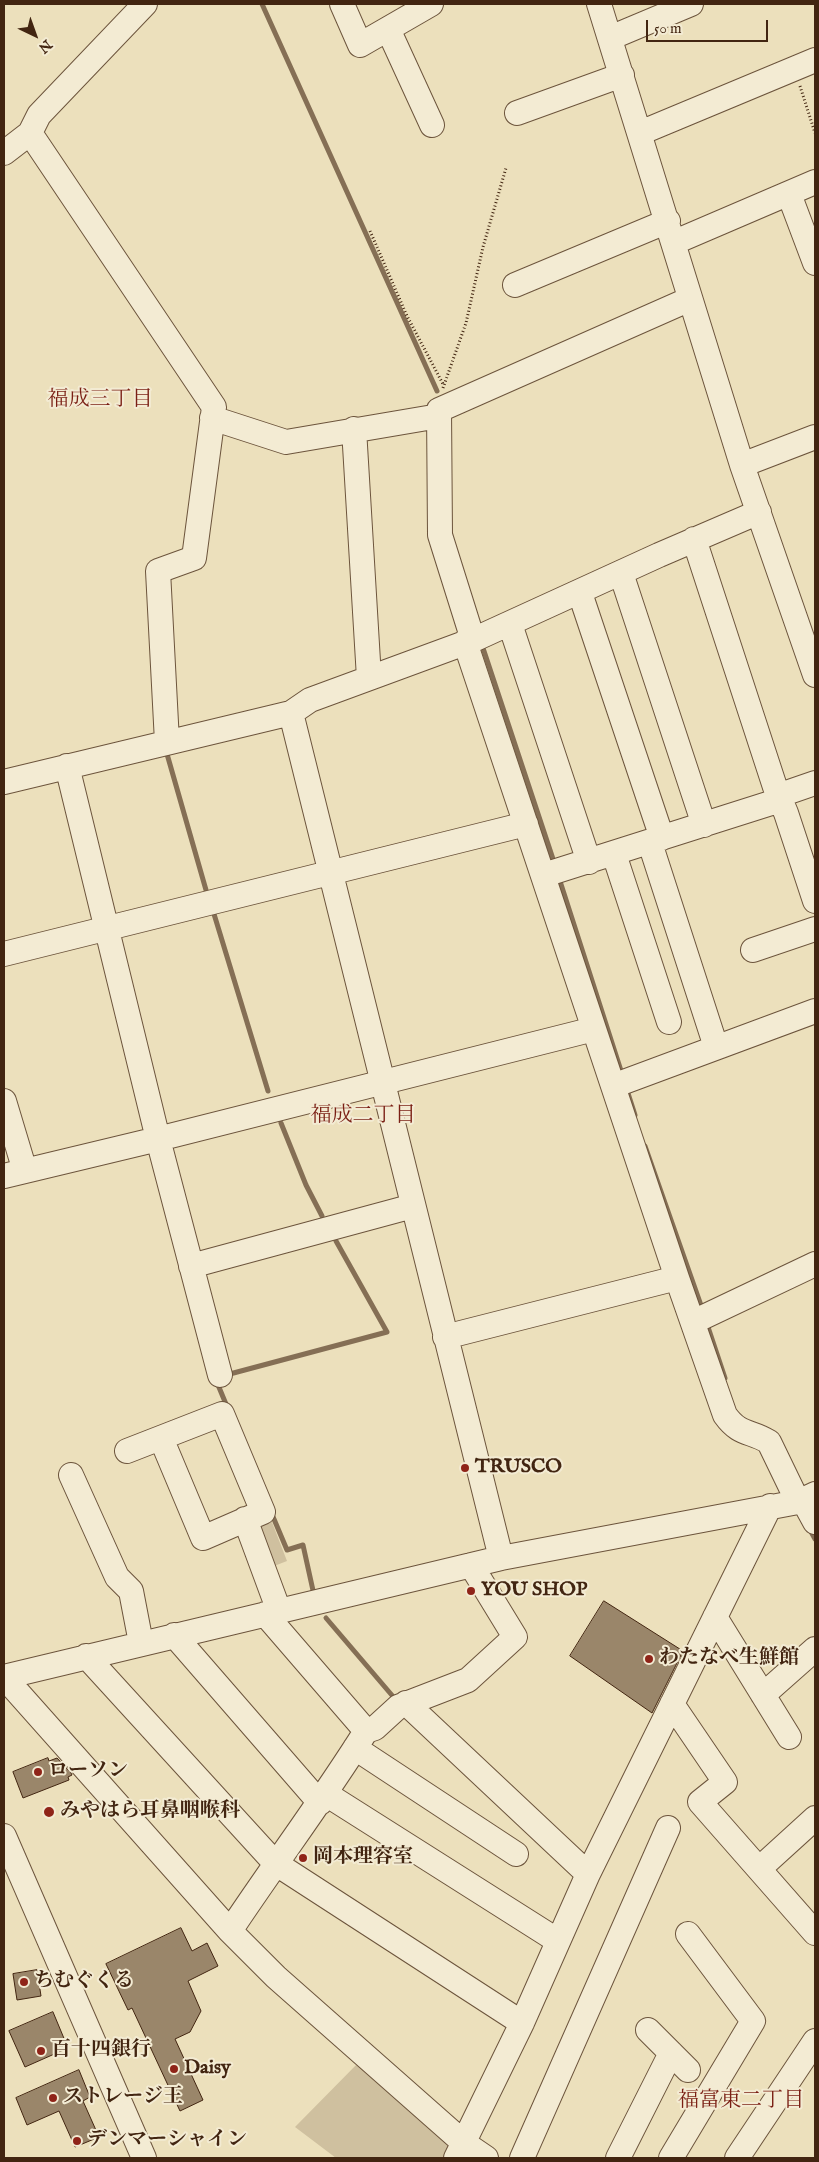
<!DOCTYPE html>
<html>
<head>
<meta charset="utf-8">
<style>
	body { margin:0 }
	#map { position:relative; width:819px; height:2162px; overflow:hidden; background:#ece0bc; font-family:"IM FELL English",serif }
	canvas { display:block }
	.frame { position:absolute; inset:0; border:5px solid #422511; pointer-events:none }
	.north { position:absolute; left:10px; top:10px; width:50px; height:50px; -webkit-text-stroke:4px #f3ebd3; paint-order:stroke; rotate:138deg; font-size:14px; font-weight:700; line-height:20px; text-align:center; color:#422511 }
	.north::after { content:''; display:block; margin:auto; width:18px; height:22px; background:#422511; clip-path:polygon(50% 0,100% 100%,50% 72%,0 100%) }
	.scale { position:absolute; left:646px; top:20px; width:122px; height:22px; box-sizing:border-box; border:2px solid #422511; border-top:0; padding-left:6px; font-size:15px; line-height:18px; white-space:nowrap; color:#422511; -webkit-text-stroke:4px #f3ebd3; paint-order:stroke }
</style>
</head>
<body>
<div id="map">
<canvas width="819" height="2162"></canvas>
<div class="frame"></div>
<div class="north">N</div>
<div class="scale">50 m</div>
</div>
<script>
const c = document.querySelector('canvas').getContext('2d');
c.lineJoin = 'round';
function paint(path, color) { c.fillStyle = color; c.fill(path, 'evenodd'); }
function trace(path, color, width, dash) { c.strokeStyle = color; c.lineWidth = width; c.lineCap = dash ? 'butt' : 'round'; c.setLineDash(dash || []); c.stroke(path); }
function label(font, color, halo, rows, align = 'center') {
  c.font = font + ' "IM FELL English","Noto Serif JP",serif'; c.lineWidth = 4; c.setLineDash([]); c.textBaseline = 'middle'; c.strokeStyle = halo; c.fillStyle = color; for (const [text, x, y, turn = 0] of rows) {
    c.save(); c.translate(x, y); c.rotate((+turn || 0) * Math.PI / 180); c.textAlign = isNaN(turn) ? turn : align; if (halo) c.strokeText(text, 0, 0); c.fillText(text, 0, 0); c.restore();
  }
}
const green = new Path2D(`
	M270 1517 287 1561 269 1568 252 1524Z
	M360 2061 450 2141 448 2158H336L295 2127Z`);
const stream = new Path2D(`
	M262 4 437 391
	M482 645 555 865
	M167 754 206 890
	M559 878 623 1077
	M214 914 268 1091
	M626 1087 635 1115
	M281 1123 306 1185 322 1216
	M645 1146 703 1311
	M706 1321 725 1378
	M226 1375 387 1332 336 1241
	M216 1380 228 1409
	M271 1512 287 1550 303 1545 314 1595
	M809 1528 815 1539
	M326 1618 396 1700`);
const building = new Path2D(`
	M604 1601 683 1651 652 1713 570 1656Z
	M48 1758 49 1761 57 1758 71 1773 72 1775 68 1777 69 1780 23 1798 13 1772Z
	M181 1928 192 1951 207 1943 218 1966 188 1981 201 2011 190 2032 175 2039 203 2100 180 2111 132 2008 128 2010 106 1964Z
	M37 1970 41 1996 17 2000 13 1974Z
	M53 2012 68 2048 25 2067 9 2031Z
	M79 2070 90 2097 83 2101 99 2137 75 2147 59 2111 27 2125 16 2098Z`);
const path = new Path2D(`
	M800 86 815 133
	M370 231 407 316 443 384
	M443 388 466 323 483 247 506 168`);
const minor = new Path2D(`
	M342 4 360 45 431 4
	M599 4 742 465 815 675
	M388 29 432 125
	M610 38 691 4
	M517 113 622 75
	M30 133 214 407 194 558 158 571 167 742
	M640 133 815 60
	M4 153 30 133 39 115 145 4
	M789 194 815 263
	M675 242 815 182
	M515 285 668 221
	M212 418 286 442 439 416
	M354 429 369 678
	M742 465 815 437
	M694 539 775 787 786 813 815 901
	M621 573 704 825
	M580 593 662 838
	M510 624 589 862
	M473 640 440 535 439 410 690 299
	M465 642 677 1278 725 1415C740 1436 750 1430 769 1442L798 1502
	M291 713 501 1558
	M67 766 158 1139 220 1375
	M4 782 291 713 310 700 473 640 659 555 759 512
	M650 843 716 1047
	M614 854 669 1022
	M544 875 771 803 786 793 815 783
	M753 950 815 929
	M4 954 526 824
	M613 1086 815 1011
	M4 1101 25 1171
	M4 1176 158 1139 594 1029
	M191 1266 413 1206
	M693 1322 815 1264
	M445 1337 677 1278
	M127 1451 222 1414 263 1512 203 1538 161 1438
	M71 1475 117 1577 131 1591 141 1643
	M803 1500 815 1522
	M245 1519 279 1611
	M715 1617 789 1737
	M174 1635 320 1803
	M86 1656 275 1863 522 2023
	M4 1677 501 1558 798 1502 815 1494
	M4 1677 230 1931 276 1977 464 2143 486 2158
	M763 1695 815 1649
	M406 1703 588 1874
	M672 1704 725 1782 700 1802 815 1933
	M366 1731 375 1728 398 1707 468 1680 515 1637 471 1565
	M355 1748 516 1854
	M326 1794 558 1941
	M4 1836 144 2158
	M759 1869 815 1818
	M230 1931C275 1863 323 1800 366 1731L265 1614
	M648 2030 688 2070
	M456 2158 522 2023 588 1874 770 1506
	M522 2158 668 1828
	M618 2158 671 2053
	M671 2158 753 2021 688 1934
	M737 2158 815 2041`);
const markers = [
	[465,1468,5,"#8f2418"],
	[471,1591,5,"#8f2418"],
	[649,1659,5,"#8f2418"],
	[38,1772,5,"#8f2418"],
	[49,1812,6,"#8f2418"],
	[303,1858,5,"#8f2418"],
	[24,1982,5,"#8f2418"],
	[41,2051,5,"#8f2418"],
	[174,2069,5,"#8f2418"],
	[53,2098,5,"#8f2418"],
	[77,2141,5,"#8f2418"]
];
const poiNames = [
	["TRUSCO",475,1468],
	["YOU SHOP",481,1591],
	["わたなべ生鮮館",659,1659],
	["ローソン",48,1772],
	["みやはら耳鼻咽喉科",60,1812],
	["岡本理容室",313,1858],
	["ちむぐくる",34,1982],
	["百十四銀行",51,2051],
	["Daisy",184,2069],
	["ストレージ王",63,2098],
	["デンマーシャイン",87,2141]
];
const neighbourhoodNames = [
	["福成三丁目",100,401],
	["福成二丁目",363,1117],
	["福富東二丁目",741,2102]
];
paint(green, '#cfc09f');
trace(stream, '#856f55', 5);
paint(building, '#9a866a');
trace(building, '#422511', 1);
trace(minor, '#6c543c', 26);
trace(path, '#422511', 3, [1, 2.5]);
trace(minor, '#f3ebd3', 24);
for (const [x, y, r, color] of markers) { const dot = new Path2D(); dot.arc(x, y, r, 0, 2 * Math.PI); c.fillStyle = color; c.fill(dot); trace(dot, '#f3ebd3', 2); }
label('bold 20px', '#422511', '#f3ebd3', poiNames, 'left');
label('21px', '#7a1f14', '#f3ebd3', neighbourhoodNames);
</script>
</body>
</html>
